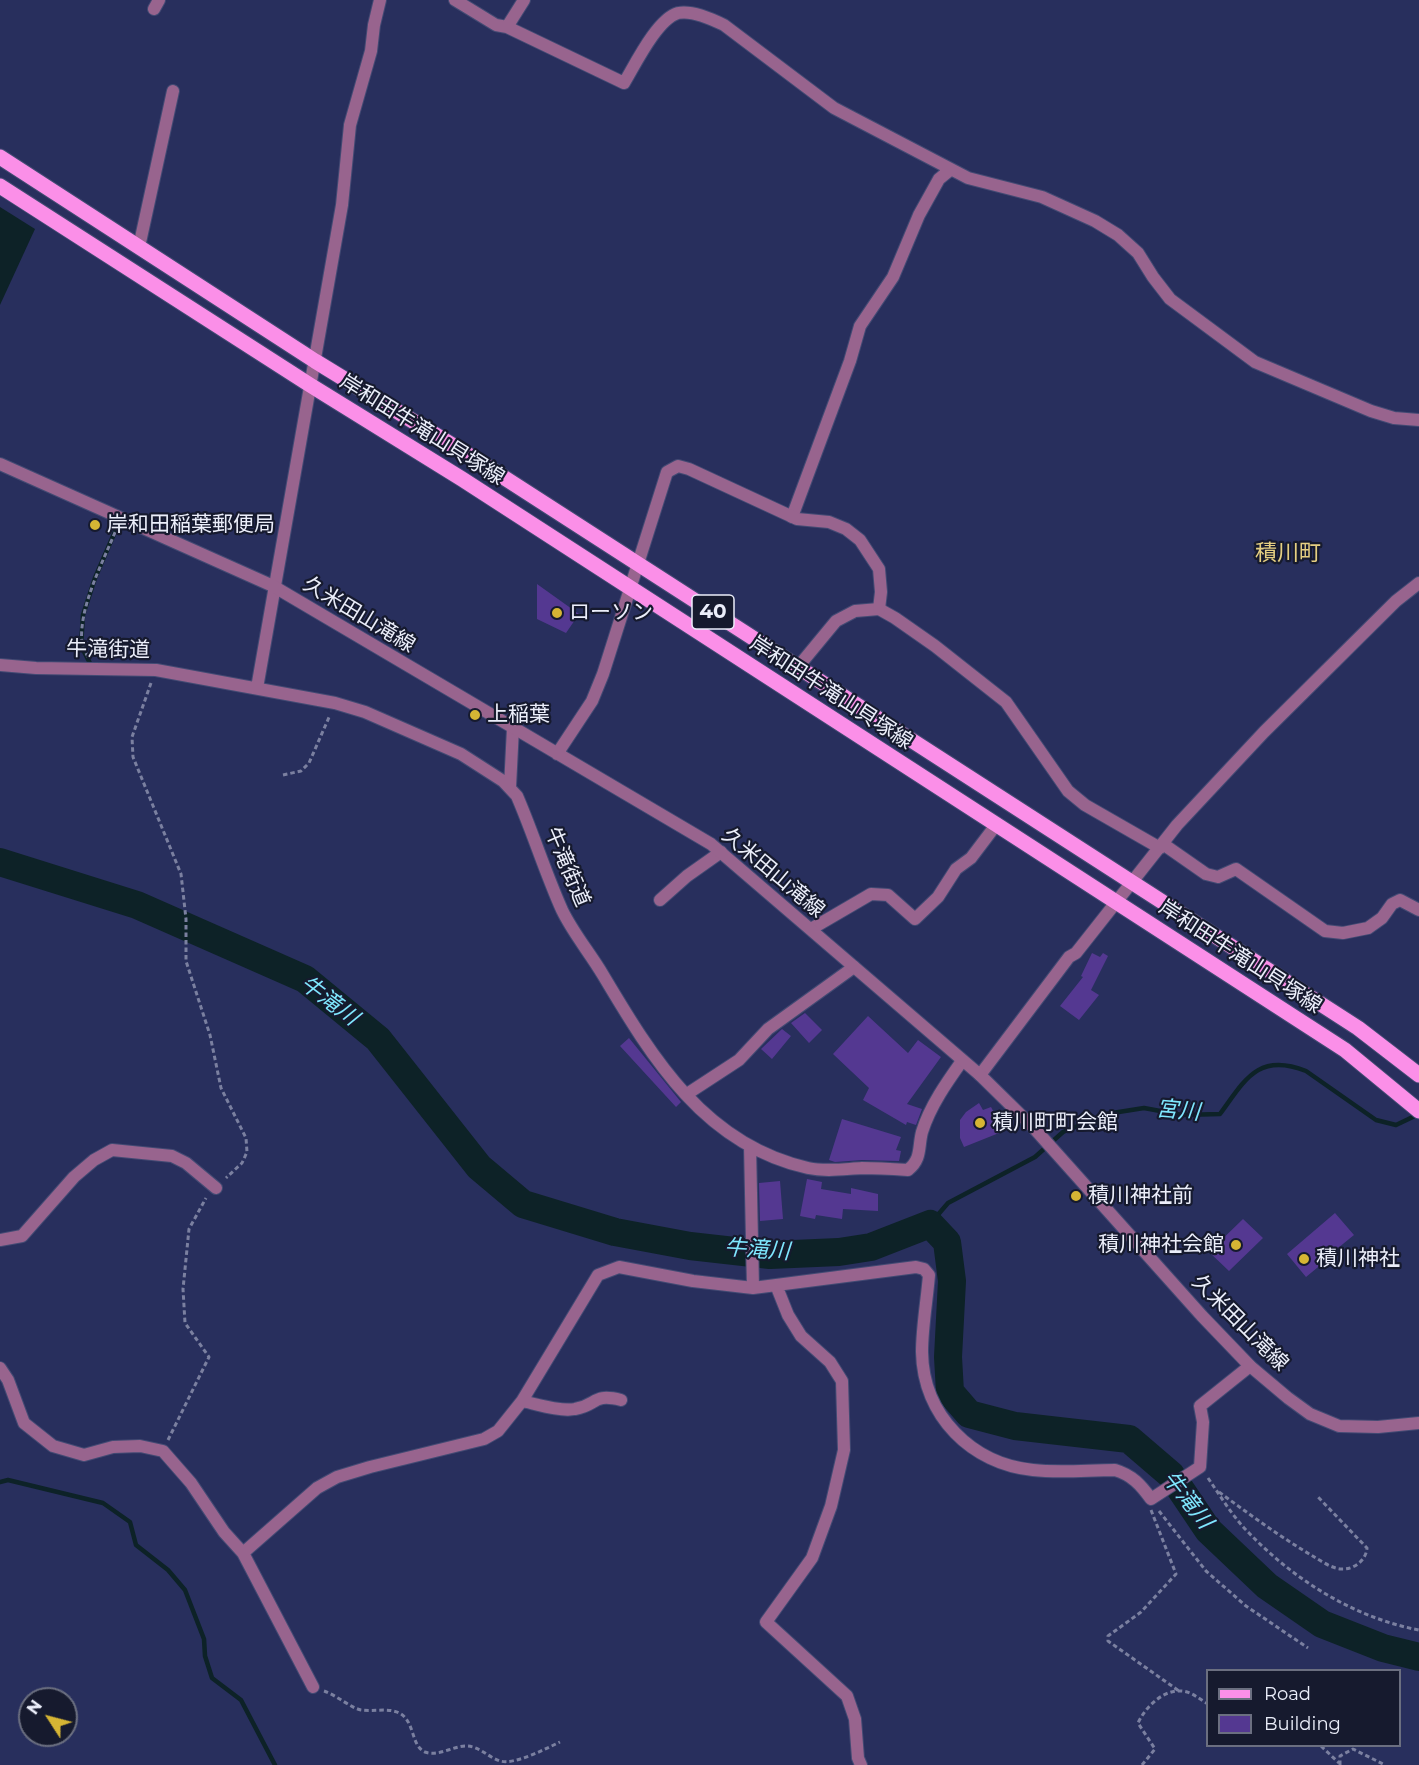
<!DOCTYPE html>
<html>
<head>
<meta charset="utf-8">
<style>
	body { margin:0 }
	#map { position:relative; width:1419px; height:1765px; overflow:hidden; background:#282f5d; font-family:Montserrat,sans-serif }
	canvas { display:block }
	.legend { position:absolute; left:1206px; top:1669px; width:195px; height:78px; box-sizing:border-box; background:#161a2e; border:2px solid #6b6f80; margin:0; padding:8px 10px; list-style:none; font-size:18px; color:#ebeefa }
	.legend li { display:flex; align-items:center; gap:12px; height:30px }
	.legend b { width:30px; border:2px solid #6b6f80 }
	.north { position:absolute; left:18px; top:1687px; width:60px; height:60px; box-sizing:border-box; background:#161a2e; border:2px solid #6b6f80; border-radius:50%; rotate:306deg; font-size:16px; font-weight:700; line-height:24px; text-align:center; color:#ebeefa }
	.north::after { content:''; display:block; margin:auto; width:21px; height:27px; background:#d6b534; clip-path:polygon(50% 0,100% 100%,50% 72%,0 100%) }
</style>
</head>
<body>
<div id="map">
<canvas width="1419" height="1765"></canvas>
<ul class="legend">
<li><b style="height:8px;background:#fb8fe8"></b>Road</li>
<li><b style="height:16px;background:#543891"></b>Building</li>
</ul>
<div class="north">N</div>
</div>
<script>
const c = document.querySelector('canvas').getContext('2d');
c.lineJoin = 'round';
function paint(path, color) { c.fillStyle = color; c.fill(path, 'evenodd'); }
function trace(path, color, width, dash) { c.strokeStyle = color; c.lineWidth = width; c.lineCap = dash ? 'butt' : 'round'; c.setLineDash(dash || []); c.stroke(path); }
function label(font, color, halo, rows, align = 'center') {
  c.font = font + ' Montserrat,"Noto Sans JP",sans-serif'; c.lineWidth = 4.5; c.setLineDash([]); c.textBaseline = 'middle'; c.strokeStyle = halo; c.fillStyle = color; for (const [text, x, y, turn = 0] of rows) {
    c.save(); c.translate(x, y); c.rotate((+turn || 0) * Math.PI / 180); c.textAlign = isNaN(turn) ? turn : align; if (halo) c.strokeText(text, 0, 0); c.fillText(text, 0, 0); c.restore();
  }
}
const water = new Path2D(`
	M0 207 35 229 0 305Z`);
const stream = new Path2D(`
	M92 667 81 646 83 615 95 578 120 520
	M930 1224 948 1203 1035 1157 1063 1132 1106 1114 1144 1108 1182 1115 1220 1114C1245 1080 1258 1052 1306 1071L1376 1120 1396 1125 1419 1114
	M0 1482 8 1480 103 1503 130 1522 136 1545 168 1570 185 1590 204 1639 205 1656 212 1678 241 1700 275 1765`);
const river = new Path2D(`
	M0 862 137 905 305 979 378 1039 479 1167 523 1204 615 1232 690 1246 770 1255 839 1252 871 1247 930 1224 947 1242 952 1281 948 1357 950 1392 969 1414 1015 1426 1129 1439 1171 1475 1208 1530 1267 1586 1322 1624 1383 1648 1419 1657`);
const building = new Path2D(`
	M537 584 579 614 566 633 537 619Z
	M1092 953 1100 957 1103 953 1108 956 1091 990 1099 995 1079 1020 1060 1006 1083 977 1081 976Z
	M805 1013 822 1030 809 1043 791 1023Z
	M868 1016 908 1053 918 1040 941 1057 907 1104 922 1109 916 1125 907 1122 906 1125 863 1100 869 1088 833 1054Z
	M782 1029 791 1036 772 1059 761 1049Z
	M629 1038 681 1102 676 1107 620 1046Z
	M979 1103 983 1110 991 1107 1004 1131 964 1147 960 1138V1120L966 1112Z
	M842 1119 901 1137 896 1150 901 1151 899 1161 862 1160 835 1162 829 1160Z
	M807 1179 822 1182 821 1189 851 1194V1188L878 1194V1211L843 1209 842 1219 816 1215 815 1219 800 1216Z
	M780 1181 783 1219 760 1221 759 1183Z
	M1335 1213 1354 1235 1322 1261 1323 1263 1306 1277 1287 1254Z
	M1243 1219 1263 1238 1229 1271 1209 1252Z`);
const path = new Path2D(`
	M88 657C86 653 83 648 82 644 78 608 103 562 116 530
	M151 683 132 737 133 757 181 874 186 919V961L210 1035 221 1088 246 1138 247 1152 242 1163 226 1178
	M283 775 301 771 309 763 330 715
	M168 1440 209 1357 185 1323 183 1289 189 1229 206 1198
	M1208 1478C1221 1497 1233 1517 1249 1533 1294 1580 1355 1618 1419 1630
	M1219 1492C1249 1514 1279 1536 1311 1555 1320 1560 1330 1568 1341 1569 1353 1570 1366 1561 1367 1548L1318 1497
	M1151 1510 1176 1574 1141 1612 1108 1636V1641L1179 1691
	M1159 1511 1206 1571 1246 1606 1308 1648
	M324 1691C336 1695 351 1708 361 1710 374 1712 390 1707 401 1714 415 1723 411 1746 425 1752 438 1757 453 1746 466 1746 479 1746 488 1757 500 1761 515 1765 545 1749 560 1742
	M1321 1746 1339 1763
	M1142 1765 1155 1749 1138 1723C1146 1706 1166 1686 1187 1692 1194 1694 1201 1700 1208 1704
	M1340 1765V1756L1353 1749 1385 1765`);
const minor = new Path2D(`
	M455 0 496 25 507 27 624 83C635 65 657 19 678 13 692 10 712 19 724 25L834 108 968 178 1042 197 1095 221 1118 235 1138 253 1153 277 1170 299 1255 362 1371 411 1394 418 1419 420
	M154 9 159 0
	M507 27 524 0
	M139 247 173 91
	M792 517 850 361 860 326 893 277 919 215 939 179 950 170
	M0 665 36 668 156 670 335 703 365 712 461 754 503 781 517 796C533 833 545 872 562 910 573 933 590 953 603 975 653 1059 705 1145 808 1168 826 1172 844 1169 862 1168 877 1168 893 1169 908 1170 922 1159 918 1147 922 1132 930 1106 947 1082 962 1061
	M798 667 836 621 855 611 879 609 895 618 935 646 1006 702 1068 791 1085 805 1160 848
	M257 688 342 205 350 125 371 51 374 25 380 0
	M510 787 513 728
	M1163 844 1206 874 1218 877 1236 869 1325 931 1343 933 1368 928 1382 918 1392 904 1400 900 1419 910
	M660 900 687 876 721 852
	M811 929 871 894 888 895 915 919 938 897 956 869 971 858 996 825
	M980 1075 1069 957 1076 953 1177 825 1264 732 1396 601 1419 583
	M687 1094 739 1060 768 1029 854 967
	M750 1146 753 1288
	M0 1240 22 1236 74 1177 94 1160 112 1150 172 1156 186 1163 216 1188
	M776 1285 788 1315 801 1336 830 1362 842 1381 844 1450 831 1506 812 1558 766 1622 847 1696 855 1719 858 1758 861 1765
	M0 1368 8 1380 24 1423 53 1446 84 1455 113 1447 140 1446 163 1451 191 1483 224 1532 243 1553 313 1687
	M522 1401C536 1404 561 1412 575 1409 598 1405 592 1393 621 1400
	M243 1553 317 1488 337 1477 370 1467 484 1439 498 1431 522 1401 598 1275 619 1267 693 1281 753 1288 916 1267 924 1269 929 1275C927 1300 922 1327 922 1352 923 1416 972 1464 1033 1470 1060 1473 1088 1470 1115 1470 1132 1475 1141 1485 1151 1499L1200 1467 1203 1422 1200 1406 1250 1366`);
const tertiary = new Path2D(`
	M0 464 273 586 711 844 980 1075 1033 1127 1202 1316 1250 1366 1288 1398 1310 1414 1339 1426 1378 1427 1419 1423
	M557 754 592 701 603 674 667 472 678 466 689 469 797 519 829 522 846 529 860 540 879 569 881 592 879 609`);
const primary = new Path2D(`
	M0 157 315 361 483 464 1358 1028 1419 1075
	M0 186 310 385 462 479 1345 1050 1419 1111`);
const markers = [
	[95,525,6,"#d6b534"],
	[557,613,6,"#d6b534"],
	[475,715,6,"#d6b534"],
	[980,1123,6,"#d6b534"],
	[1076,1196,6,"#d6b534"],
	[1236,1245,6,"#d6b534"],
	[1304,1259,6,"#d6b534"]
];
const shields = [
	[713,612,42]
];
const shieldNames = [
	["40",713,612]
];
const streetNames = [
	["岸和田牛滝山貝塚線",422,430,32],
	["久米田山滝線",359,615,31],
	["牛滝街道",108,650,1],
	["岸和田牛滝山貝塚線",831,693,33],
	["牛滝街道",567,867,67],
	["久米田山滝線",773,873,40],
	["岸和田牛滝山貝塚線",1240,957,33],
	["久米田山滝線",1240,1323,45]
];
const poiNames = [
	["岸和田稲葉郵便局",107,525],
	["ローソン",569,613],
	["上稲葉",487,715],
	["積川町町会館",992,1123],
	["積川神社前",1088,1196],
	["積川神社会館",1224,1245,"right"],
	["積川神社",1316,1259]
];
const neighbourhoodNames = [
	["積川町",1288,554]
];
const waterNames = [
	["牛滝川",329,1001,37],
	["宮川",1178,1111,5],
	["牛滝川",757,1250,4],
	["牛滝川",1187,1500,52]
];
paint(water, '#0d2227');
trace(stream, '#0d2227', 4.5);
trace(river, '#0d2227', 28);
paint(building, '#543891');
trace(minor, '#434a73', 14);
trace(tertiary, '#434a73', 14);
trace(primary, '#434a73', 17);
trace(path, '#7b80a0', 3, [4.5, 3]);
trace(minor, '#98648e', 12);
trace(tertiary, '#98648e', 12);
trace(primary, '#fb8fe8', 15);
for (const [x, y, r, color] of markers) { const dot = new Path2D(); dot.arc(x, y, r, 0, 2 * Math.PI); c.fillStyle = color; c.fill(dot); trace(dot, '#161a2e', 2); }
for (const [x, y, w] of shields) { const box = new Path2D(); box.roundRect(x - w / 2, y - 17, w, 34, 4.5); c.fillStyle = '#161a2e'; c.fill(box); trace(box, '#ebeefa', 1.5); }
label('bold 20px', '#ebeefa', null, shieldNames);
label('21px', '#ebeefa', '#161a2e', streetNames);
label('21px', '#ebeefa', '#161a2e', poiNames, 'left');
label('22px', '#e5cf82', '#161a2e', neighbourhoodNames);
label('italic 22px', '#7fe7fe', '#161a2e', waterNames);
</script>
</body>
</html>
